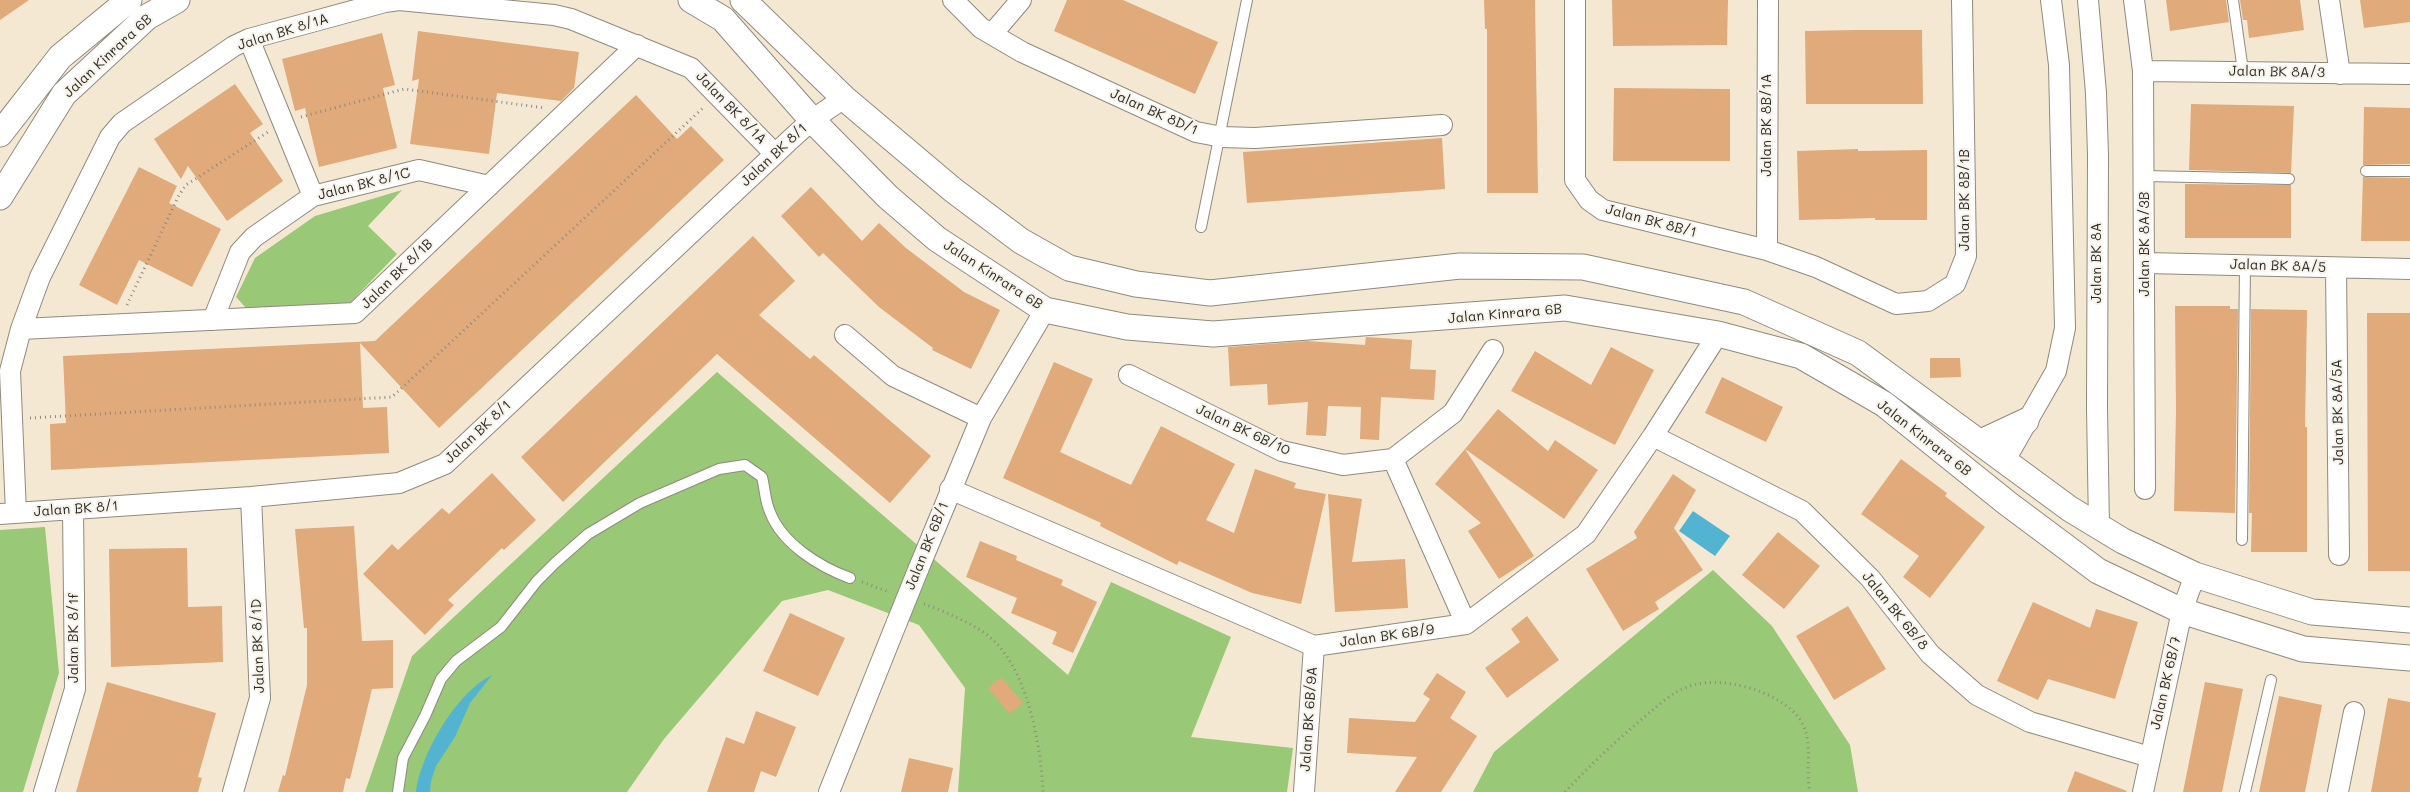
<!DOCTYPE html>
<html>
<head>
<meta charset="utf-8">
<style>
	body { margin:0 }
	canvas { display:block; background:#f4e8d3 }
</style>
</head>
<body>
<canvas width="2410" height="792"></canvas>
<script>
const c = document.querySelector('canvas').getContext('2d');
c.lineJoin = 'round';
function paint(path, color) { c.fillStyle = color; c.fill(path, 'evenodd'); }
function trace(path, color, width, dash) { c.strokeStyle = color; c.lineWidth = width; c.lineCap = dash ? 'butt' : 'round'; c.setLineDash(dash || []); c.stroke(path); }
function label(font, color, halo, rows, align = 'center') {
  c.font = font + ' Mali,sans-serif'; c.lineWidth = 4; c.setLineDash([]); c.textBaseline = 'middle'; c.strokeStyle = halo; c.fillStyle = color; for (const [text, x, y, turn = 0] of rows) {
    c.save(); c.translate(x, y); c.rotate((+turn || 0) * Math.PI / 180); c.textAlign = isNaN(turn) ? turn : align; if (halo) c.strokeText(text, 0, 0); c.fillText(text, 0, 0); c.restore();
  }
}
const green = new Path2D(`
	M402 190 368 226 397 254 348 305 246 308 236 297 255 258 315 216Z
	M717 372 1068 675 1111 582 1231 637 1191 737 1293 748 1287 792H958L965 688 919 625 828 590 782 601 664 739 627 792H365L412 656Z
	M45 527 59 673 23 792H0V530Z
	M1713 570 1772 626 1850 745 1858 792H1473L1494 752Z`);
const water = new Path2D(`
	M1693 511 1730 536 1715 556 1679 531Z
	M492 675 470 703 455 737 436 766 431 781 430 792H416C421 753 457 692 492 675Z`);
const building = new Path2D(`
	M0 0H29L0 20Z
	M1067 0H1123L1218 42 1195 94 1054 31Z
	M1484 0H1535L1538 193H1487V29H1485Z
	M1612 0H1728L1727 45 1613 46Z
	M2166 0H2226L2229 22 2170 31Z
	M2240 0H2300L2304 30 2249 38 2247 20H2243Z
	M2360 0H2410V22L2364 28Z
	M1856 30H1922L1923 104H1806L1805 31Z
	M418 31 579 52 574 88 561 101 497 93 489 154 410 144 419 79 412 81Z
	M382 33 395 85 383 88 397 148 319 167 305 108 295 111 282 59Z
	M235 84 263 124 250 133 283 181 227 221 188 166 181 179 154 139Z
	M1614 88 1730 89V161H1613Z
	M636 95 677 139 691 126 724 160 439 428 360 343 363 408 387 407 389 453 51 470 50 424 66 423 63 356 375 341Z
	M2191 104 2294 106 2291 173 2189 170Z
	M2364 107 2410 108V164L2363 165Z
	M1442 138 1445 189 1247 203 1243 152Z
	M1858 149V151L1927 150V220H1875V218L1799 220 1797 151Z
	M139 167 177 186 169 203 221 229 192 287 139 260 117 305 79 285Z
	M2363 177 2410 178V241H2361Z
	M2185 184 2291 185V238H2185Z
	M811 187 862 241 879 223 906 248 964 292 1000 310 971 369 932 350 933 348 879 307 823 253 819 257 781 216Z
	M753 236 795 281 759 315 810 359 814 355 931 456 890 503 717 354 563 502 521 457Z
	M2175 306H2230V309H2238L2235 513 2174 511 2176 411Z
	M2251 309 2307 310 2305 427H2307V552H2251L2252 513H2249Z
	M2367 313H2410V571H2368Z
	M1366 337 1412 340 1410 369 1436 370 1434 400 1381 397 1379 440 1360 439 1361 407 1328 406 1326 436 1306 435 1308 402 1268 405 1267 384 1230 386 1228 347 1307 341 1365 345Z
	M1611 347 1654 370 1615 445 1511 391 1535 351 1591 385Z
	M1930 358H1960L1961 377 1930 378Z
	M1054 362 1093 379 1060 452 1131 485 1161 426 1235 464 1206 520 1234 533 1255 469 1296 483 1294 488 1326 494 1301 604 1252 593 1179 561 1177 565 1100 526 1101 523 1003 478Z
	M1722 377 1783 407 1766 442 1705 413Z
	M1498 409 1548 451 1555 440 1598 470 1564 519 1465 449Z
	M1465 449 1534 556 1499 579 1468 531 1481 523 1435 484Z
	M1901 459 1947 493 1945 496 1985 527 1930 598 1903 577 1919 556 1861 514Z
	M492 473 536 520 504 550 502 548 448 600 454 605 425 635 363 574 392 544 398 550 442 508 449 514Z
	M1673 474 1696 490 1674 528 1703 570 1655 602 1659 609 1623 631 1586 569 1637 538 1634 532Z
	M1328 494 1362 499 1352 562 1405 559 1408 608 1335 612Z
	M354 526 362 641 393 640V688L372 689 350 779 346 778 343 792H278L283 775 285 776 307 685V628H304L295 529Z
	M1778 532 1820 566 1784 609 1742 575Z
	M980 541 1017 556 1016 560 1063 580 1061 585 1097 602 1073 653 1052 644 1057 632 1011 613 1017 598 966 577Z
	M187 548 188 607 222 606 223 662 111 667 109 549Z
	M2033 602 2090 628 2096 609 2138 622 2115 699 2048 679 2038 700 1997 681Z
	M1848 606 1886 669 1834 700 1796 636Z
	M790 613 845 638 818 696 763 671Z
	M1527 616 1559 660 1507 698 1485 668 1520 642 1511 629Z
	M1437 673 1466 692 1450 718 1477 736 1441 792H1395L1417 757 1347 753 1349 718 1415 722 1430 699 1423 694Z
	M1001 677 1023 703 1010 714 988 688Z
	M107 682 216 713 198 777 202 778 198 792H76Z
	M2205 682 2243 689 2222 792H2183Z
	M2279 696 2322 705 2305 792H2259Z
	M2388 698 2410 702V792H2371Z
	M756 711 796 727 776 777 761 771 754 792H707L726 737 744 744Z
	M909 758 953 768 948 792H901Z
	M2075 771 2127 791 2126 792H2067Z`);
const path = new Path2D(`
	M301 117 404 89 545 108
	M127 305 179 195 186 185 268 132
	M30 418 392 397 704 107
	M862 582 889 592
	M924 604C948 613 979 625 997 644 1029 678 1041 747 1043 792
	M1565 792C1591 764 1618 739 1648 714 1659 705 1671 693 1685 688 1708 678 1736 683 1759 691 1776 698 1795 708 1803 725 1813 745 1805 770 1810 792`);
const service = new Path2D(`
	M2233 0 2243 71
	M2366 171H2410
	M2144 176 2289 179
	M1201 227 1247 0
	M2242 540 2245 265
	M398 792 403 758 425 716 441 679 456 661 501 627 537 581 555 563 588 534 640 503 719 469 745 465 762 477C765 489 765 501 770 512 782 544 820 567 850 578
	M2245 792 2271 680`);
const minor = new Path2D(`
	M953 0 981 28 1022 52 1196 132 1222 137 1255 138 1442 125
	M1575 0V180L1589 200 1603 210 1767 250 1816 267 1896 304 1928 301 1955 284 1966 256 1962 0
	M2088 0 2096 93 2098 155 2097 408 2099 527
	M2134 0 2143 71 2145 489
	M2329 0 2340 74
	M992 34 1021 0
	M249 39 313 196
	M2143 71 2410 74
	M1767 250 1768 0
	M2146 263 2410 269
	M2336 268 2339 555
	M213 320 240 252 254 237 313 196 419 170 489 186
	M21 329 355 313 637 45
	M845 335 893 376 981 418
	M1129 375 1282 451 1343 465 1393 459 1453 413 1493 350
	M1653 436 1802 511 1870 578 1930 654 1977 695 2030 722 2150 757
	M1393 459 1466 624
	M2005 460 2056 371 2065 328 2059 65 2051 0
	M950 489 1314 646 1466 624 1586 534 1653 436 1718 334
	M16 513 10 371 21 329 40 277 110 137 122 123 234 46 249 39 385 2 399 0 554 15 571 19 691 68 775 154
	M0 514 251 497 399 483 445 464 791 139 812 120 844 98
	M918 570 981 418 1045 310
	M44 792 75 689 73 510
	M233 792 260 698 251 497
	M829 792 897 622
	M1304 792 1314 646
	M2143 792 2182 611 2195 575
	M2338 792 2354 712`);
const tertiary = new Path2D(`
	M691 0 723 19 812 120 888 197 937 239 1045 310 1127 327 1213 334 1565 308 1718 334 1801 356 1884 404 2007 503 2098 571 2182 611 2303 649 2410 658
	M743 0 844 98 953 190 1021 241 1069 268 1136 284 1210 293 1460 266 1583 267 1744 302 1858 353 2070 509 2123 541 2195 575 2312 612 2410 620
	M0 134 60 57 129 0
	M0 197 64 94 147 17 177 0
	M1981 442 2026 421`);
const minorBridge = new Path2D(`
	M897 622 918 570`);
const streetNames = [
	["Jalan BK 8/1A",283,32,-17],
	["Jalan Kinrara 6B",108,56,-43],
	["Jalan BK 8A/3",2277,72,1],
	["Jalan BK 8/1A",731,108,46],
	["Jalan BK 8D/1",1154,112,24],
	["Jalan BK 8B/1A",1767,125,-90],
	["Jalan BK 8/1",774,155,-43],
	["Jalan BK 8/1C",364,184,-14],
	["Jalan BK 8B/1B",1965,200,-90],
	["Jalan BK 8B/1",1651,221,15],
	["Jalan BK 8A/3B",2145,244,-90],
	["Jalan BK 8A",2097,263,-90],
	["Jalan BK 8A/5",2278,266,2],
	["Jalan BK 8/1B",397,274,-44],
	["Jalan Kinrara 6B",993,275,33],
	["Jalan Kinrara 6B",1505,314,-5],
	["Jalan BK 8A/5A",2338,412,-91],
	["Jalan BK 6B/10",1243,430,25],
	["Jalan BK 8/1",478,432,-43],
	["Jalan Kinrara 6B",1924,438,38],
	["Jalan BK 8/1",76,509,-4],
	["Jalan BK 6B/1",927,546,-68],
	["Jalan BK 6B/8",1895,611,51],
	["Jalan BK 6B/9",1387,636,-8],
	["Jalan BK 8/1f",74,638,-90],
	["Jalan BK 8/1D",258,646,-92],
	["Jalan BK 6B/7",2166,683,-77],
	["Jalan BK 6B/9A",1309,719,-86]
];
paint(green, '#99c876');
paint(water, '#52b4d1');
paint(building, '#e0aa7b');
trace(service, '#908a7f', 12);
trace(minor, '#908a7f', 22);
trace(tertiary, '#908a7f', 27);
trace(path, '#908a7f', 3, [1, 4]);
trace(service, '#fff', 10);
trace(minor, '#fff', 20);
trace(tertiary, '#fff', 25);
trace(minorBridge, '#908a7f', 22, []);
trace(minorBridge, '#fff', 20);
label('14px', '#2b2b2b', '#f7f3e8', streetNames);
</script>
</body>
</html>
